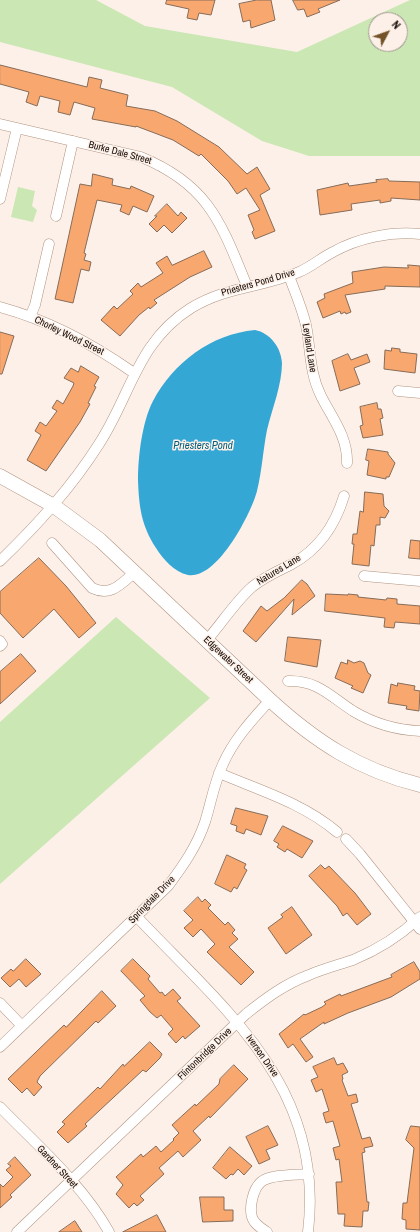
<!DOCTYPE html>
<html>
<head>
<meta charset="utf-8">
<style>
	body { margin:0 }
	#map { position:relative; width:420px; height:1232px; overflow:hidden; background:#fdf0e8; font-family:"Archivo Narrow",sans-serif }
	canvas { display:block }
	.north { position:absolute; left:368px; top:12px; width:40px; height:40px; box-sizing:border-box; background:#fdf0e8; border:1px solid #a0948d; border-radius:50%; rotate:49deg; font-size:11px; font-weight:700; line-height:16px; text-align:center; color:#150b05 }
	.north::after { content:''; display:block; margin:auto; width:14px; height:18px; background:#735229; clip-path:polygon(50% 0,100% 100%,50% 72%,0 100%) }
</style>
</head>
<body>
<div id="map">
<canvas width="420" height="1232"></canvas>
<div class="north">N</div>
</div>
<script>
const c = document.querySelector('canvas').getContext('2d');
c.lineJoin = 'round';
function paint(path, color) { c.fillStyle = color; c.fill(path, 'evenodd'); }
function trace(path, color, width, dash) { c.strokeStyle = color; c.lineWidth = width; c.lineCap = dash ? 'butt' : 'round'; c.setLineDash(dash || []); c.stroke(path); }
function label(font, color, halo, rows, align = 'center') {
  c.font = font + ' "Archivo Narrow",sans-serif'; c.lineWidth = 3; c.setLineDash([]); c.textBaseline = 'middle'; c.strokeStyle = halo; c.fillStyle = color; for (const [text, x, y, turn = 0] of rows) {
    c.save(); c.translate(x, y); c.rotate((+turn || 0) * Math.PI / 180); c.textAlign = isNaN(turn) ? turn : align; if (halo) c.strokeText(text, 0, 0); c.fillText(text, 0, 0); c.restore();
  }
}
const green = new Path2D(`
	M0 0H96L145 26 297 52 410 0H420V156H309L262 141 172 87 0 42ZM376 20H400V44H376Z
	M18 187 35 191 32 206 37 210 33 222 11 217Z
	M116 617 210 698 0 884V722Z`);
const water = new Path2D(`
	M255 330C270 333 281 347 282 363 282 385 272 409 267 430 263 450 262 471 257 491 251 514 217 580 188 575 174 572 163 559 156 548 141 525 139 506 138 480 138 457 142 422 153 401 173 363 211 334 255 330Z`);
const building = new Path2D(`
	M167 0H215L211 15 199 13 197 20 187 18 189 9 166 4Z
	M257 0H271L275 20 251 28 250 20 243 22 239 4Z
	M293 0H340L318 9 320 12 307 17 304 9 298 10Z
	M0 65 87 87 89 77 102 80 100 88 128 95 126 106 155 111 177 121 219 147 247 174 257 167 270 189 260 195 275 231 255 239 252 232 254 230 248 215 260 210 246 188 237 194 228 181 201 154 199 156 173 140 136 126V127L92 119 95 108 74 102 70 115 58 112 60 101 40 96 37 106 26 102 29 92 0 84Z
	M93 174 113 179 112 185 130 189 131 186 154 196 147 212 133 206 129 215 120 211 122 205 97 200 84 253 86 254 84 260 91 262 89 271 81 269 73 303 55 299 80 184 91 186Z
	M388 179 389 181 420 182V200L391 198V201L380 203V200L351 204 352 210 320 215 317 190 348 183 349 186 377 182 376 180Z
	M167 204 178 216 181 212 187 218 172 233 164 225 157 232 149 224 157 216H155Z
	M204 251 212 267 190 277 154 300 157 303 150 309 149 307 139 315 120 336 101 320 114 306 117 309 133 294 130 291 138 283 141 287 163 273 156 263 167 256 172 265Z
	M408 265 420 266V287L385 286V289L345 295 351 312 346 314 345 312 341 314 340 311 323 318 317 302 325 298 324 294 353 283 352 272 384 267 408 268Z
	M0 332 14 336 2 374H0Z
	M392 348 400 349V352L417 354 415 373 384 369 385 350 391 351Z
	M348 354 351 360 367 354 370 362 354 368 360 384 340 391 332 361Z
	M81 366 99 377 94 386 96 387 88 403 90 404 80 422 46 471 27 460 41 435 35 431 40 422 46 426 57 411 52 408 57 400 63 404 73 386 74 383 64 378 71 368 78 372Z
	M377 403 378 409H381L383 418 380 419 383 435 363 438 360 426 363 425 360 407Z
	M368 449 388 452V454L395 463 389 477H386V479L367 475 369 461 366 460Z
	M365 492 383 494 384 506 389 511 385 518 380 517V525H376L374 546 371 545 369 566 352 564 354 544H352L353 534H357L360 511 363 512Z
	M411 540 420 541V559L409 558Z
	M39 558 66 586 96 623 79 638 54 609 23 638 0 613V592Z
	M302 580 307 584 315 596 292 615 294 599 256 642 243 631 261 606 267 611 284 598Z
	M326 594 348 595V594L358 595V597L386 600 387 598 397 599V604L420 606V624L395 622 394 628 384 627 385 618 325 611Z
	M288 637 321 640 317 667 285 661Z
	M21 654 36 671 0 704V672Z
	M348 660 354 663 360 661 364 663 368 673 371 675 363 693 351 688 353 686 335 678 341 662 347 664Z
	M398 683 415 686 414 690 420 691 419 711 406 709 407 706 388 703 391 684 397 686Z
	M236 808 268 816 261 835 246 829 244 834 236 831 237 826 231 824Z
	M283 826 313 841 302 858 287 849 285 852 277 847 279 844 274 841Z
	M227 855 246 864 244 868 247 870 237 889 234 887 231 892 215 884Z
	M321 865 325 869 329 866 355 893 371 914 357 925 347 913 343 916 337 906 309 876Z
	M198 897 202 902 205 899 211 905 208 908 225 925 228 922 235 930 232 933 238 939 229 947 254 972 241 985 207 952 215 944 201 929 193 937 184 928 193 920 184 911Z
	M292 907 312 935 286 954 268 928 283 917 281 915Z
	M26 959 41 974 26 987 19 979 10 987 1 978 11 969 13 971Z
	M133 959 150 976 148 979 160 993 162 992 165 996 173 989 181 998 177 1001 200 1026 185 1039 183 1036 176 1043 168 1034 173 1029 161 1015 157 1018 150 1012 140 1000 145 996 121 971Z
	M414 962 420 972V979L391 997 348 1013 324 1024V1022L300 1039 313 1057 306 1062 293 1044 288 1048 279 1034 304 1014 305 1015 322 1007 326 1004 324 1002 340 994 341 996 392 977 391 975Z
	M102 991 116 1006 98 1023 96 1021 40 1076 37 1082 42 1087 34 1096 27 1088 22 1093 8 1079 64 1025 66 1027Z
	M150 1042 162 1054 160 1058 146 1072 143 1070 85 1124 87 1126 68 1143 57 1132 65 1124 62 1122 98 1087 100 1089 123 1064 124 1066Z
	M334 1058 337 1065 343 1063 348 1072 342 1075 343 1079 342 1080 348 1096 356 1094 358 1102 351 1104 362 1139 370 1137 373 1146 364 1148 365 1152 362 1153 367 1202H369L368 1211H363L362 1227 344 1226 345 1214H338L336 1182H342L339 1159 336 1160 333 1148 340 1146 333 1121 326 1123 323 1113 329 1111 322 1089 316 1092 311 1080 318 1077 313 1067Z
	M234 1065 248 1079 210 1118 209 1116 193 1131 201 1140 183 1157 178 1151 159 1168 164 1174 140 1196 144 1200 137 1206 134 1203 129 1208 116 1194 123 1185 116 1177 141 1154 143 1157 156 1146 161 1152 174 1140 173 1139 179 1133 172 1125 195 1104 196 1106 219 1084 220 1079Z
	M268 1126 278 1145 266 1150 270 1159 259 1164 246 1137Z
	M411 1126 420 1127V1230L406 1229V1220L402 1219 403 1203H407L414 1148 406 1140Z
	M230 1147 252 1166 244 1175 238 1169 233 1175 231 1174 226 1179 213 1168Z
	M15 1157 31 1175 10 1195 12 1197 0 1208V1184L3 1187 13 1177 6 1170 11 1166 8 1164Z
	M200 1197H224V1210H233V1221L203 1222Z
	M157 1215 166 1232H123Z
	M75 1221 82 1232H59Z`);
const street = new Path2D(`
	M0 124 141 157C209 185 221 223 247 286
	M0 199 17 128
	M56 216 73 141
	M289 276C295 292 302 308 306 325 311 350 309 372 321 396 332 418 348 437 347 463
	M0 307C48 320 93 344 134 373
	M30 317 35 305 49 244
	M398 391 420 393
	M52 543 92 588C111 597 121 584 135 572
	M0 561C38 524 71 488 99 444 131 395 137 342 191 308 227 286 262 288 299 272 311 267 321 258 333 252 358 238 391 231 420 234
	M364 576 420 581
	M207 640C222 623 235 602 252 587 264 577 278 571 292 564 319 549 335 526 344 496
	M0 641 2 644 0 646
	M288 681C317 680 330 696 353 711 373 723 396 730 420 731
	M219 773C259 790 303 803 337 832
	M346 839 360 854 420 929
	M137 917C226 1011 325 1087 308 1232
	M0 1003 22 1026
	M0 1047 168 886C183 866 197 846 205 822 211 803 214 783 223 764 234 739 252 720 270 700
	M0 1107C37 1145 83 1185 109 1232
	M17 1232 246 1014C266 998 285 984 309 975 323 969 338 965 353 960 377 950 401 935 420 917
	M267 1232C261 1228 254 1224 252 1217 249 1207 253 1189 261 1182 270 1174 297 1175 309 1174`);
const secondary = new Path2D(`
	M0 476 54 506 100 540 270 700C316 742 359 770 420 785`);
const streetNames = [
	["Burke Dale Street",120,153,15],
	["Priesters Pond Drive",258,283,-16],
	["Chorley Wood Street",69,336,26],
	["Leyland Lane",309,348,81],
	["Natures Lane",279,570,-31],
	["Edgewater Street",228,660,43],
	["Springdale Drive",152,900,-46],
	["Flintonbridge Drive",205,1054,-44],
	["Iverson Drive",262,1056,55],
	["Gardner Street",57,1167,47]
];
const waterNames = [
	["Priesters Pond",203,446]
];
paint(green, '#cae7b4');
paint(water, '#35a7d5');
paint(building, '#f8a86f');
trace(building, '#866b58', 1);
trace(street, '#b19480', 11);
trace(secondary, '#b19480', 15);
trace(street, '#fff', 10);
trace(secondary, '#fff', 14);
label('10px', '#150b05', '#fdf0e8', streetNames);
label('italic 11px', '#005e7d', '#fdf0e8', waterNames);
</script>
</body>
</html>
